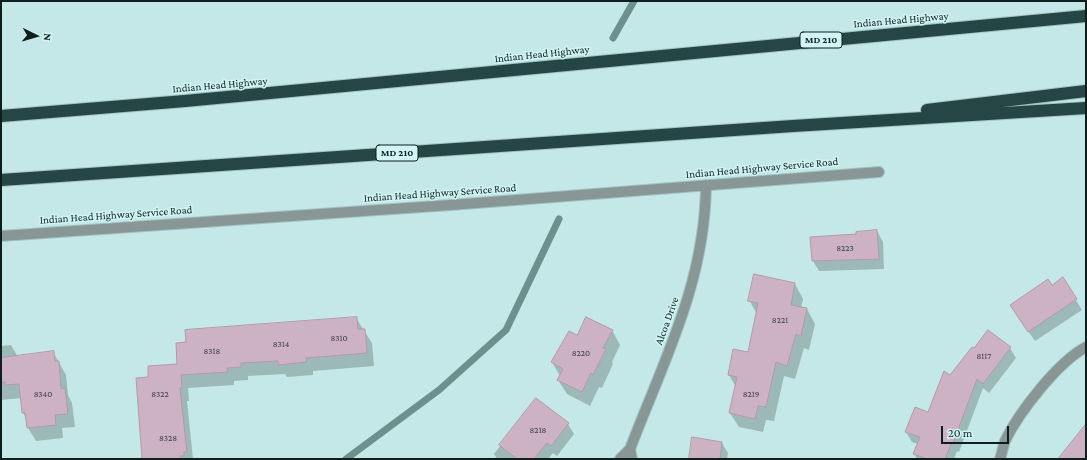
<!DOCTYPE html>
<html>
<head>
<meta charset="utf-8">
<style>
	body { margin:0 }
	#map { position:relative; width:1087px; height:460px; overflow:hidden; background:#c3e8e7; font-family:"Crimson Pro",serif }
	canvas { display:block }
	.frame { position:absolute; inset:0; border:2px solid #0f1d1c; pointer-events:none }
	.north { position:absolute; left:16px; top:16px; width:40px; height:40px; -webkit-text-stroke:3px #d0f5f4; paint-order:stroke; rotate:95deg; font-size:11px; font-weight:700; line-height:16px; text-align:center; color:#0f1d1c }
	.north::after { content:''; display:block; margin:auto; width:14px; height:18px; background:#0f1d1c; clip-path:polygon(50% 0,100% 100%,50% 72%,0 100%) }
	.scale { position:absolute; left:941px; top:426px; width:68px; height:18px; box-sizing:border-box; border:2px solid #0f1d1c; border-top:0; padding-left:5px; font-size:12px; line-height:14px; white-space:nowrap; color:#0f1d1c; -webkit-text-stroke:3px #d0f5f4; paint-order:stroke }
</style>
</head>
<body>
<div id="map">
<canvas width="1087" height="460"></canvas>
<div class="frame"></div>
<div class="north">N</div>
<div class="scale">20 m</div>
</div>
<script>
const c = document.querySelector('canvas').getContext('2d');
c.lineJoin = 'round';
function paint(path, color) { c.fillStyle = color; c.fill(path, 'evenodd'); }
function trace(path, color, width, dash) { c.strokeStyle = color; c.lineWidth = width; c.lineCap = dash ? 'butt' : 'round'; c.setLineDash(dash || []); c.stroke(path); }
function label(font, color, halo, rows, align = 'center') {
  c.font = font + ' "Crimson Pro",serif'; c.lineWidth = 3; c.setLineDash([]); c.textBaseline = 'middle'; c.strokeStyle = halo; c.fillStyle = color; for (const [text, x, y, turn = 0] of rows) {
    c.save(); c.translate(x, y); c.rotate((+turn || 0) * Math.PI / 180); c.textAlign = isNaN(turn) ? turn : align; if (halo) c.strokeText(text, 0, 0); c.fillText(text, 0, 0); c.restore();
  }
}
const shadow = new Path2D(`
	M877 231 883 242 884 269 819 271 813 261 812 238 857 235Z
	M754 276 795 284 803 299 801 308 807 309 815 324 809 350 804 348 795 379 784 376 774 421 766 420 763 432 739 427 730 413 736 387 729 375 734 350 749 353 757 314 749 300Z
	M1063 279 1082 310 1035 341 1017 315Z
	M356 318 372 343 374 366 313 371V375L287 377 285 374 248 376V380L234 381V385L188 388 189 401H187L193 459H143L150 378 179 365Z
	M612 330 620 345 612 362 613 364 602 388 599 387 590 406 567 394 558 380 560 376 552 362 578 337Z
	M988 331 1010 348 1016 358 989 393 983 388 959 452 957 451 954 459H917L914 453 918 444 912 442 906 432 929 414 950 376Z
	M11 345 18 357 53 352 66 375 68 395 72 403 75 427 62 428 63 438 36 441 28 428 27 419 23 413 22 398 1 400V346Z
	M537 399 568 424 574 434 557 456 553 453 548 459H497L494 454Z
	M722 443 728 453 727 459H690Z`);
const stream = new Path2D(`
	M613 38 634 1
	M346 459 439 390 506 330 559 219`);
const building = new Path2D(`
	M877 230 879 259 812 261 810 237 856 234V232Z
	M754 274 795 283 791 305 807 308 801 336 796 334 787 366 776 362 766 407 758 406 755 419 729 413 737 377 728 375 733 349 748 352 758 303 748 301Z
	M1063 277 1077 299 1028 332 1010 305 1048 279 1052 285Z
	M357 317 358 329H365L367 353 306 358V362L278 365V361L241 363V367L227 368 228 372 181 375 182 388H180L187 452H184V456H180V459H142L136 378 148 377V366L177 364 176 343 186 342 185 330Z
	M586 317 613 330 603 348 606 349 593 375 591 373 582 392 557 380 563 369 551 362 569 331 577 335Z
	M988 330 1011 347 983 384 977 379 953 443 952 442 945 459H928L913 454 920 437 905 432 915 407 928 412 944 371 950 375 972 347 974 348Z
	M54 351 55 361H59L61 389 65 388 68 414 55 415 56 425 27 428 25 413H22L19 384 5 385V382H1V358Z
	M536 398 569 423 551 446 547 443 534 459H517L499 445Z
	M1086 424V459H1058Z
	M692 437 722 442 720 459H689Z`);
const minor = new Path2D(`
	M1 236 451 205 879 172
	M620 459 630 449
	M632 459 630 449C664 360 705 283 706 185
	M1000 459C1002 453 1003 447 1005 441 1019 412 1058 362 1086 347`);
const highway = new Path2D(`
	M927 110 1086 91
	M1 116 185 101 1086 16
	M1 180 793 126 1086 108`);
const numberNames = [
	["8223",845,248],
	["8221",780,320],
	["8310",339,338],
	["8314",281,344],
	["8318",212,351],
	["8220",581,353],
	["8117",984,356],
	["8340",43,394],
	["8322",160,394],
	["8219",751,394],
	["8218",538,430],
	["8328",168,438]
];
const shields = [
	[821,40,42],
	[397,153,42]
];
const shieldNames = [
	["MD 210",821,40],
	["MD 210",397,153]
];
const streetNames = [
	["Indian Head Highway",901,20,-5],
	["Indian Head Highway",542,54,-6],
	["Indian Head Highway",220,85,-5],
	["Indian Head Highway Service Road",762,168,-5],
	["Indian Head Highway Service Road",440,193,-4],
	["Indian Head Highway Service Road",116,215,-4],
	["Alcoa Drive",667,321,-70]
];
paint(shadow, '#0003');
trace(stream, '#6b918f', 7);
paint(building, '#ccb2c3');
trace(building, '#b399aa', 1);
trace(minor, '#a3c3c2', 12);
trace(highway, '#a3c3c2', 14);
trace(minor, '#889796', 10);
trace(highway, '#264646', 12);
label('9px', '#3e4246', null, numberNames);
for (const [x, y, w] of shields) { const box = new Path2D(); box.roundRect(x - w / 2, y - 8, w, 16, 3); c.fillStyle = '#d0f5f4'; c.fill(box); trace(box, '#0f1d1c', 1); }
label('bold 10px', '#0f1d1c', null, shieldNames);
label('11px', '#0f1d1c', '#d0f5f4', streetNames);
</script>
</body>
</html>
